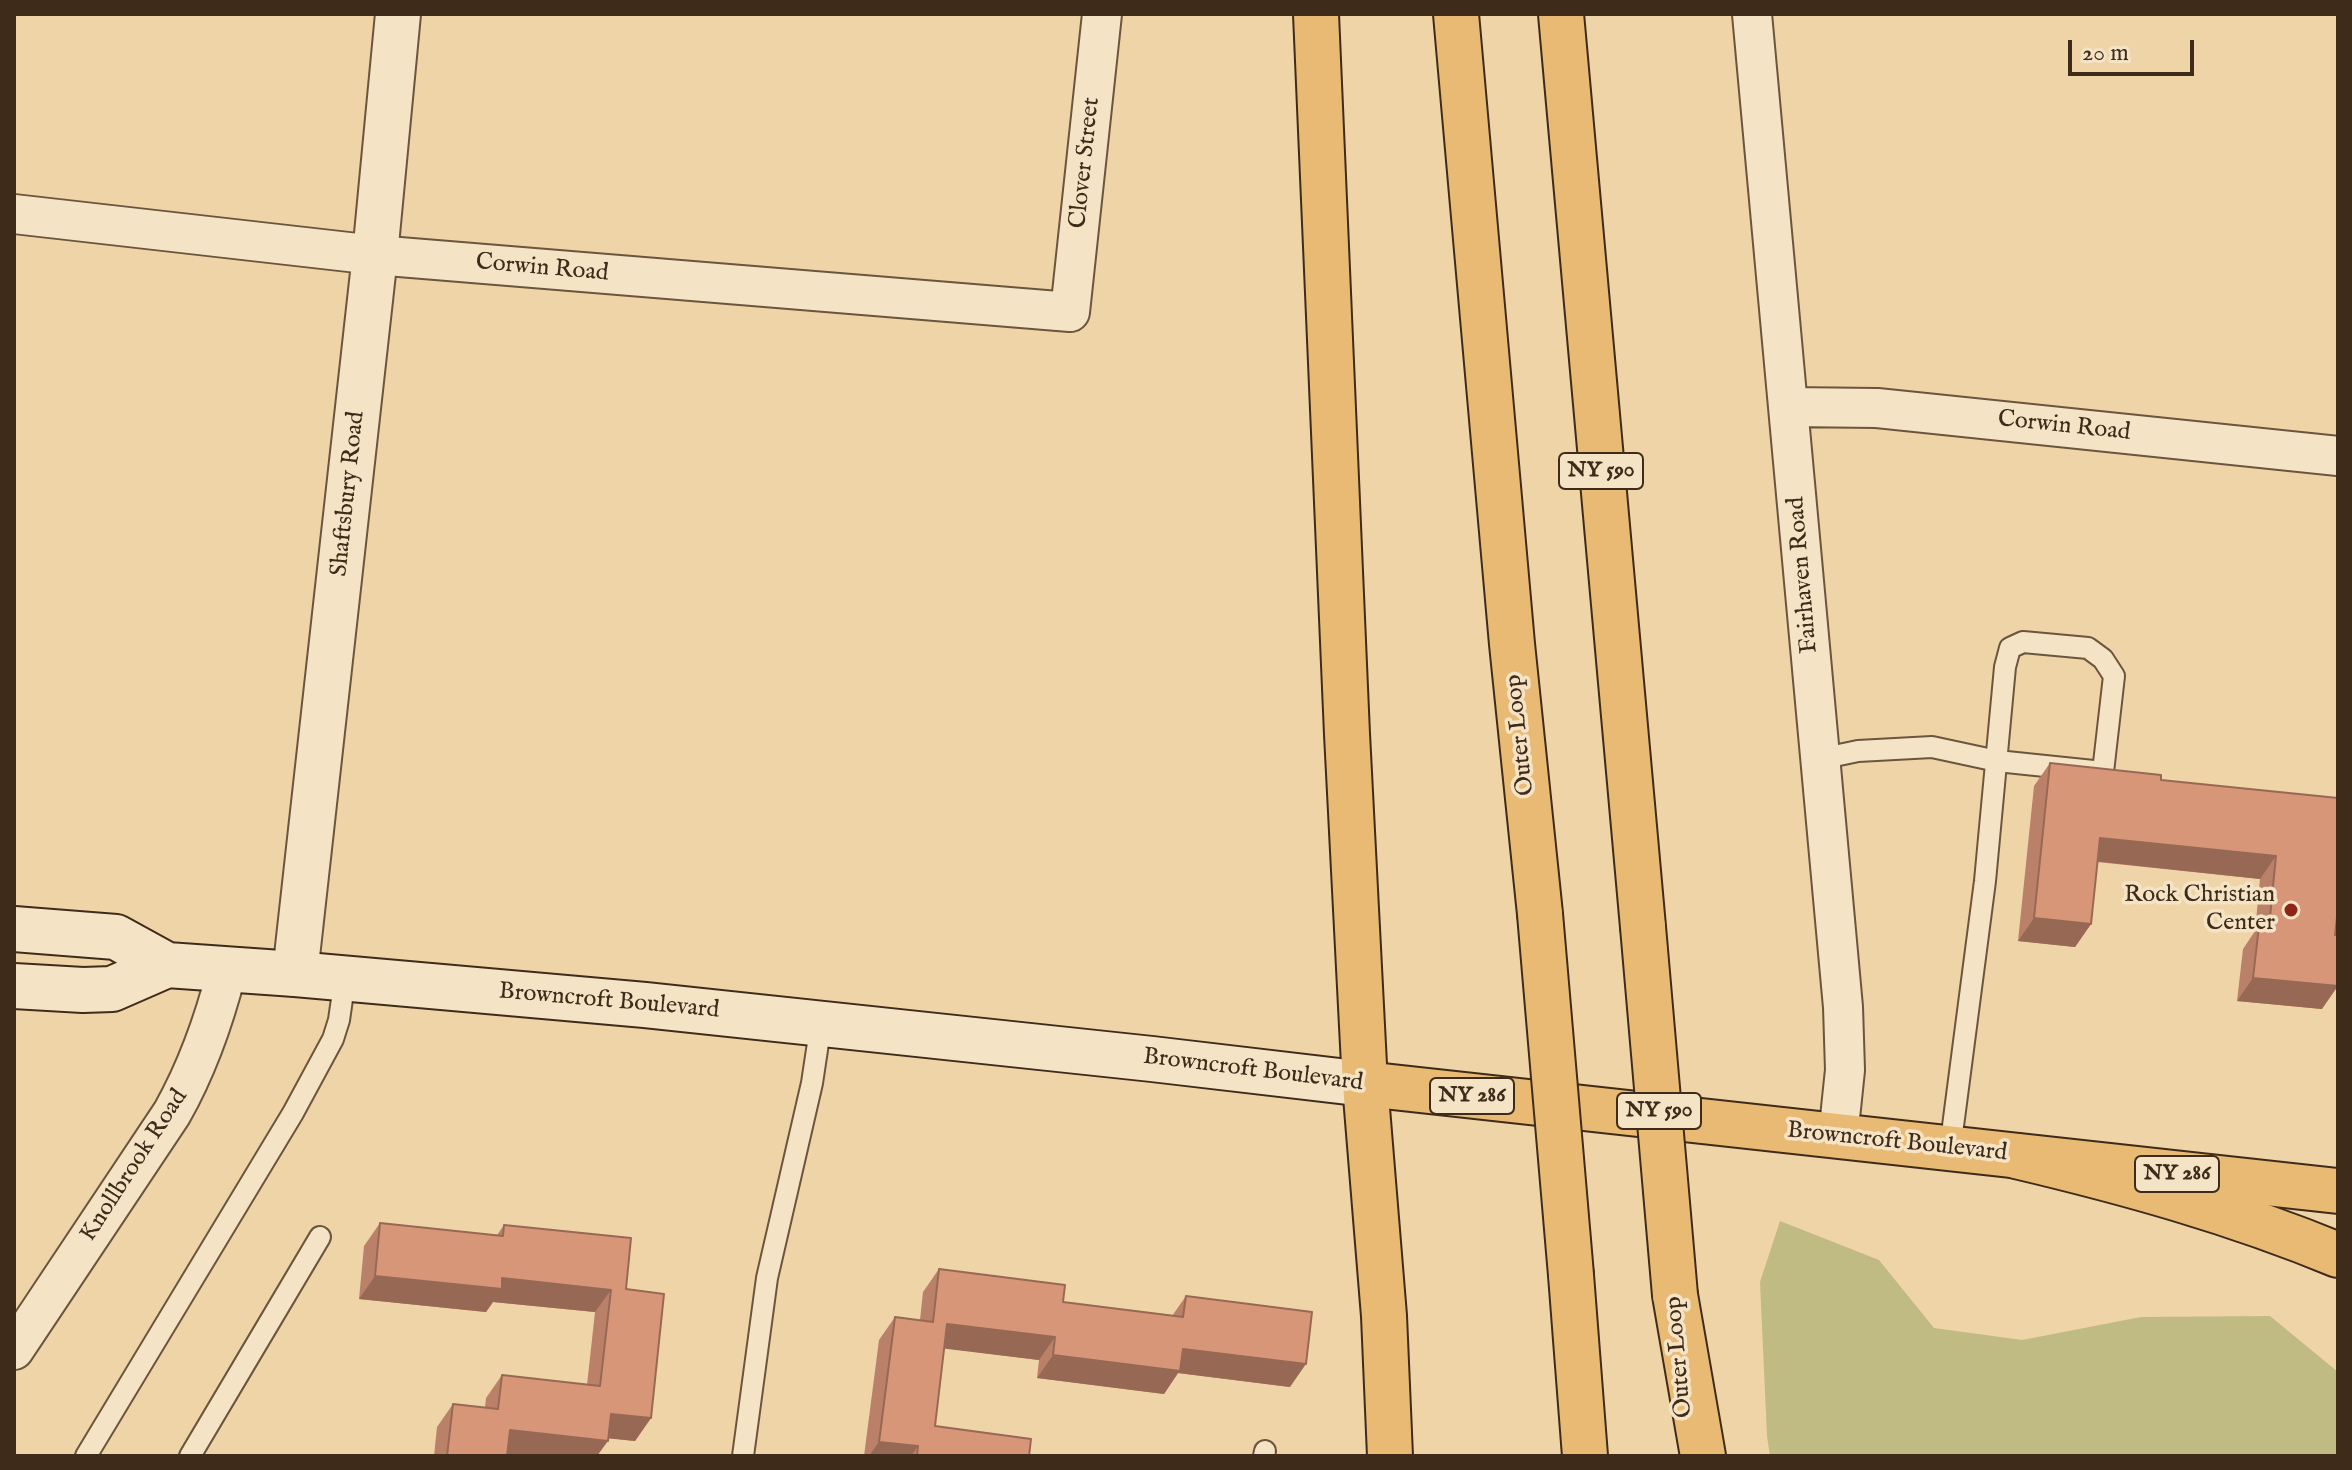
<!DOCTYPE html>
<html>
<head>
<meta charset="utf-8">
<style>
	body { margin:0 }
	#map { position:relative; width:2352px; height:1470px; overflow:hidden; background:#efd4a7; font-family:"IM FELL English",serif }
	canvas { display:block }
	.frame { position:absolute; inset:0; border:16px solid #3f2b1a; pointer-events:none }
	.scale { position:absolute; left:2068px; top:40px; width:126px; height:36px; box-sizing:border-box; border:4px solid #3f2b1a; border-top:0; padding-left:10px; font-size:24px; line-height:28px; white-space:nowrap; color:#3f2b1a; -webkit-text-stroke:6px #f5e3c6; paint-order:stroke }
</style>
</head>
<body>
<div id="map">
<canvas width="2352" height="1470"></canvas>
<div class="frame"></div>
<div class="scale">20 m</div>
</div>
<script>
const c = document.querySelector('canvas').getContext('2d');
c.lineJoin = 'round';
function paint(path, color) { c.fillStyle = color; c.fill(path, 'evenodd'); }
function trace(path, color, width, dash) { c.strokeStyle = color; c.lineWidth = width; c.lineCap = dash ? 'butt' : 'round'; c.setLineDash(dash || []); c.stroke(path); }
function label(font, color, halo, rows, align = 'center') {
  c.font = font + ' "IM FELL English",serif'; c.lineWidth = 7; c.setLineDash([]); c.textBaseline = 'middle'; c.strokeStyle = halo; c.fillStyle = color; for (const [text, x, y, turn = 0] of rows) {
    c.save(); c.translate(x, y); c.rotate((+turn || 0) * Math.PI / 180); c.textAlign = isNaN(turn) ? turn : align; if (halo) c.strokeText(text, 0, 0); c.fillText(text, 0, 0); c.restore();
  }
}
const green = new Path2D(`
	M1780 1221 1879 1260 1934 1328 2022 1340 2141 1317 2270 1316 2338 1372V1456H1770L1767 1436 1760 1282Z`);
const service = new Path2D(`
	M1820 759 1858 751 1932 747 1997 761 2103 772 2114 676 2103 659 2088 648 2023 642 2010 648 2005 667 1985 881 1950 1149
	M86 1456 293 1113 333 1039 339 1020 345 978
	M190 1456 320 1237
	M743 1456 767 1278 812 1083 821 1023
	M1264 1456 1265 1451`);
const minor = new Path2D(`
	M1752 14 1843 1007 1845 1070 1838 1137
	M14 214 375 255 1070 312 1102 14
	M1789 407 1877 408 2338 456
	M14 1350 172 1113C198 1067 214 1021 227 970`);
const tertiary = new Path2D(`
	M295 974 375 255 398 14`);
const secondary = new Path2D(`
	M14 929 116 937 167 965 295 974 645 1005 1152 1059 1365 1084
	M14 986 83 990 112 989 167 965`);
const primary = new Path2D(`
	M1365 1084 2338 1191`);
const motorway = new Path2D(`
	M1316 14 1347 734 1365 1084 1384 1316 1390 1456
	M1456 14 1512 644 1540 914
	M1561 14 1643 927
	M2016 1156C2126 1182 2234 1212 2338 1255
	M1571 1275 1585 1456
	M1675 1295 1703 1456`);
const motorwayBridge = new Path2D(`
	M1540 914 1571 1275
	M1643 927 1675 1295`);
const wall = new Path2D(`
	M2050 763 2161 780 2338 798 2322 1009 2237 1001 2243 949 2255 931 2260 879 2097 862 2091 924 2075 947 2018 941 2034 786Z
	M380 1223 497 1235 504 1225 626 1289 651 1418 635 1441 608 1438 597 1456H519L507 1455V1456H434L437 1427 453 1404 485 1408 486 1398 502 1375 587 1385 595 1312 493 1302 486 1312 359 1299 364 1246Z
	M939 1269 1063 1302 1172 1316 1186 1296 1290 1387 1178 1373 1164 1394 1037 1378 1039 1360 944 1348 935 1426 1029 1456H864L879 1340 895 1317 920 1320 923 1292Z`);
const shadedWall = new Path2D(`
	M2100 838 2276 856 2260 879 2084 860Z
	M2034 918 2091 924 2075 947 2018 941Z
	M2253 978 2338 986 2322 1009 2237 1001Z
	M375 1276 502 1278 611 1290 595 1312 493 1302 486 1312 359 1299Z
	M947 1324 1055 1337 1039 1360 931 1347Z
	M1183 1349 1306 1364 1290 1387 1178 1373 1164 1394 1037 1378 1053 1355Z
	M611 1414 651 1418 635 1441 595 1437Z
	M510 1430 608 1441 597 1456H519L494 1453Z
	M879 1442 918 1446 911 1456H869Z`);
const building = new Path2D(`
	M2050 763 2161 775V780L2338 798V908L2335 935H2338V986L2253 978 2259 926 2269 927 2276 856 2100 838 2091 924 2034 918Z
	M380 1223 503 1236 504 1225 631 1238 626 1289 664 1294 651 1418 611 1414 608 1441 510 1430 507 1456H447L453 1404 498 1409 502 1375 600 1386 611 1290 502 1278V1289L375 1276Z
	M939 1269 1065 1285 1063 1302 1183 1317 1186 1296 1312 1312 1306 1364 1183 1349 1180 1371 1053 1355 1055 1337 947 1324 935 1426 1031 1439 1029 1456H917L918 1446 879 1442 895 1317 933 1322Z`);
const markers = [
	[2291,910,8,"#8f2418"]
];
const shields = [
	[1601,471,84],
	[1472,1096,84],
	[1659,1111,84],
	[2177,1174,84]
];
const shieldNames = [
	["NY 590",1601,471],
	["NY 286",1472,1096],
	["NY 590",1659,1111],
	["NY 286",2177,1174]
];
const streetNames = [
	["Clover Street",1086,163,-84],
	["Corwin Road",542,269,5],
	["Corwin Road",2064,427,6],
	["Shaftsbury Road",349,494,-84],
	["Fairhaven Road",1804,575,-95],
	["Outer Loop",1521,735,-96],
	["Browncroft Boulevard",609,1002,5],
	["Browncroft Boulevard",1253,1071,7],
	["Browncroft Boulevard",1897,1143,6],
	["Knollbrook Road",135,1166,-57],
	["Outer Loop",1680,1357,-95]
];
const poiNames = [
	["Rock Christian",2275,896],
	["Center",2275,924]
];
paint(green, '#c0bb82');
trace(service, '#6b553d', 24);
trace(minor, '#6b553d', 42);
trace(tertiary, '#6b553d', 48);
trace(secondary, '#3f2b1a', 48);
trace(primary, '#3f2b1a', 48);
trace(motorway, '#3f2b1a', 48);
trace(service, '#f5e3c6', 20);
trace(minor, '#f5e3c6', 38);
trace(tertiary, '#f5e3c6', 44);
trace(secondary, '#f5e3c6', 44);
trace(primary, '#e8ba74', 44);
trace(motorway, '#e8ba74', 44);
trace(motorwayBridge, '#3f2b1a', 48, []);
trace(motorwayBridge, '#e8ba74', 44);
paint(wall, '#ba8168');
paint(shadedWall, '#976955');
paint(building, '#d89679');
trace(building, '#976955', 2);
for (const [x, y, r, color] of markers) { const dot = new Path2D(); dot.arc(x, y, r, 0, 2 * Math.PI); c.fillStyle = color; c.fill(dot); trace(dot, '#f5e3c6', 3); }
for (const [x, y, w] of shields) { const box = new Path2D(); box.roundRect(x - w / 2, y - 18, w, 36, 6); c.fillStyle = '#f5e3c6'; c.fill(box); trace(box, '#3f2b1a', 2); }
label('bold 22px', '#3f2b1a', null, shieldNames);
label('24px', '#3f2b1a', '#f5e3c6', streetNames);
label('24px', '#3f2b1a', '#f5e3c6', poiNames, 'right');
</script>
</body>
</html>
